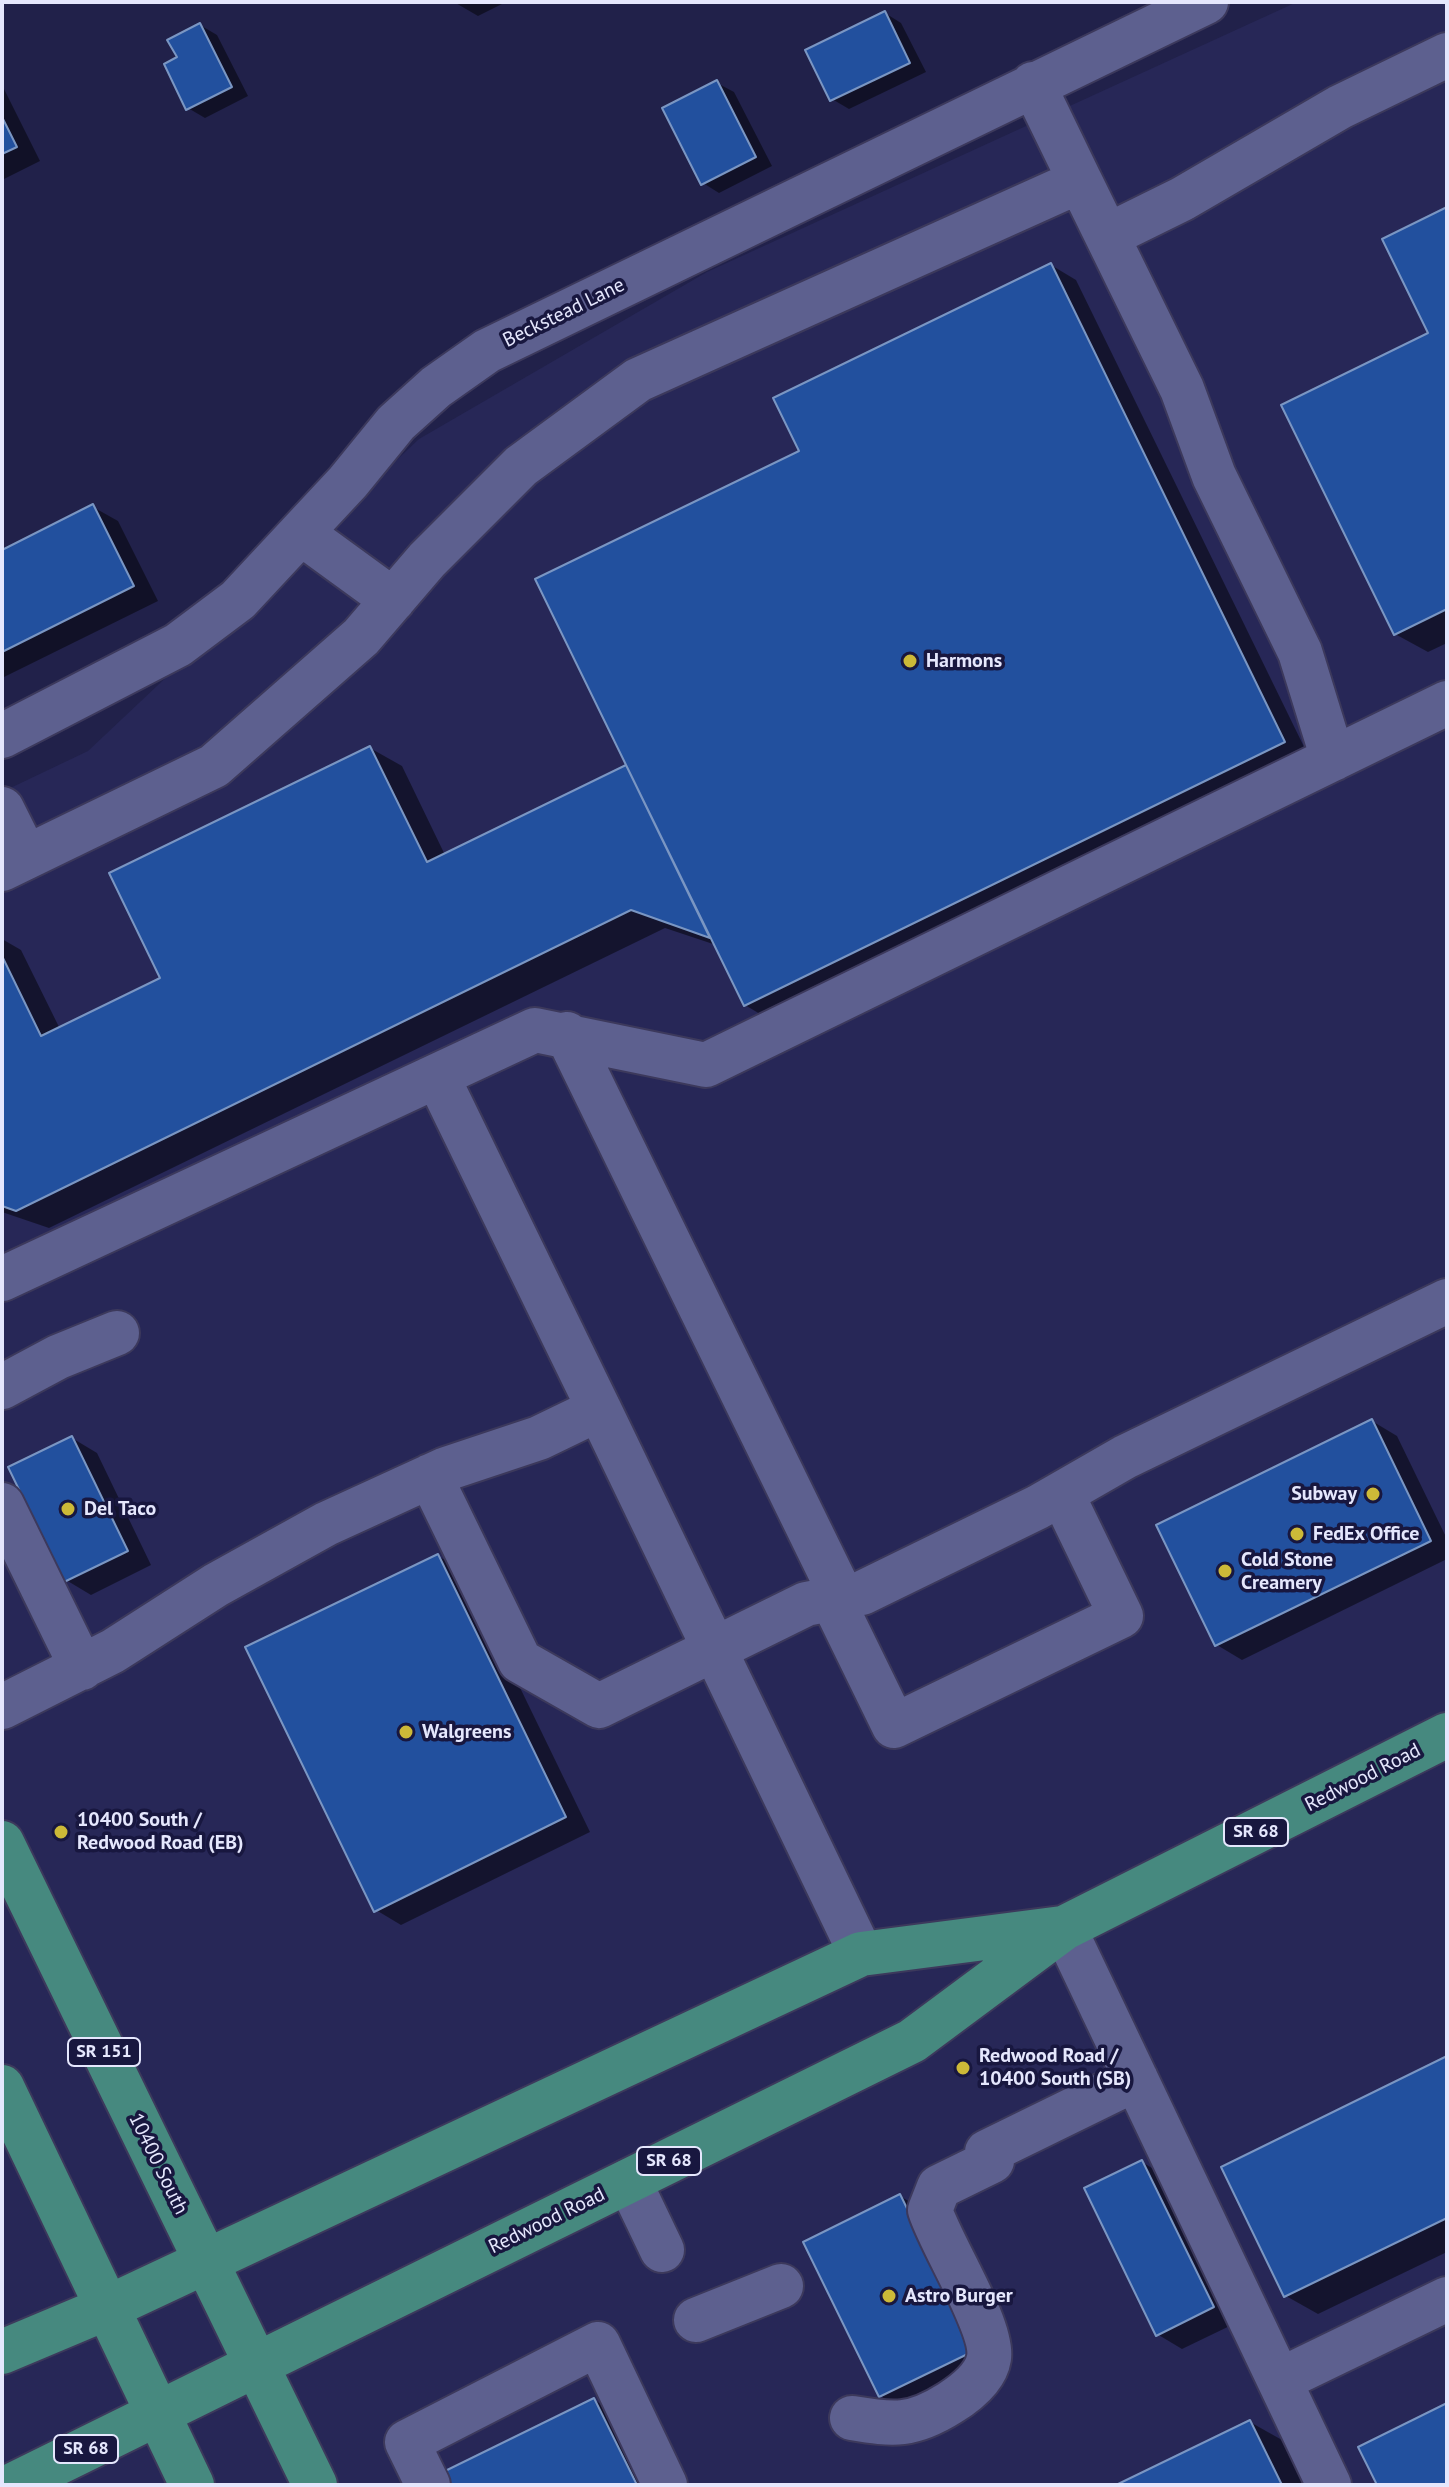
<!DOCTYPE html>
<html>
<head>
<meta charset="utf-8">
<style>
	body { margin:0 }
	#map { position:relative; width:1449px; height:2487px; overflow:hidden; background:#21214a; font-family:"PT Sans",sans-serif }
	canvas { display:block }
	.frame { position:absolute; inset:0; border:4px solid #e5e7fd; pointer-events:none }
</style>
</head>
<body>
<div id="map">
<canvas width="1449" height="2487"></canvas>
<div class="frame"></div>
</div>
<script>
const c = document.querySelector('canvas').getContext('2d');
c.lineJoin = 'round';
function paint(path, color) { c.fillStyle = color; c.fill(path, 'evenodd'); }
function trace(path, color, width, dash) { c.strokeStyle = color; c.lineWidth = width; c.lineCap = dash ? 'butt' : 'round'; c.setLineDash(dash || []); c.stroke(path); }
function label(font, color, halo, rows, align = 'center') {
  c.font = font + ' "PT Sans",sans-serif'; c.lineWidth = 7; c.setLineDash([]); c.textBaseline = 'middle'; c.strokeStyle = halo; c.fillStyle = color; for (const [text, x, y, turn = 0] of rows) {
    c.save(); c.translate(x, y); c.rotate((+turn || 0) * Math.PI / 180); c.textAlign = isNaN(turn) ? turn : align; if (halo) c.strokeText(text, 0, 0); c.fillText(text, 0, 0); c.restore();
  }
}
const built = new Path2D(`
	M1297 2H1447V2485H2V792L88 751 419 439 707 272Z`);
const shadow = new Path2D(`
	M454 2H506L478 16Z
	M885 13 901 23 926 72 849 109 832 99Z
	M200 25 217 35 248 96 205 118 188 108 180 58Z
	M717 83 734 92 772 166 719 193 703 183Z
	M2 85 40 161 2 180Z
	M1447 210V643L1428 652 1395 634Z
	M1051 265 1076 280 1309 757 770 1020 745 1005 716 945 665 928 49 1228 2 1212V939L21 950 60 1029 163 979 370 748 402 766 445 855 628 766 802 452Z
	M93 507 118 521 158 601 2 678V553Z
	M1372 1421 1397 1436 1447 1539V1559L1242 1660 1217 1645Z
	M72 1438 97 1453 151 1565 91 1595 66 1580Z
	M438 1556 463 1570 590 1832 401 1925 376 1910Z
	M1447 2058V2252L1318 2314 1286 2296Z
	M1142 2162 1167 2177 1238 2322 1182 2349 1157 2334Z
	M900 2196 925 2211 1000 2364 905 2410 880 2396Z
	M594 2400 619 2414 654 2485H449Z
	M1250 2422 1282 2440 1304 2485H1120Z`);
const building = new Path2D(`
	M885 11 910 63 830 101 805 50Z
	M200 23 232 87 186 110 164 64 177 57 167 40Z
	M717 80 756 157 701 185 662 108Z
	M2 117 17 147 2 154Z
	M1447 207V609L1394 635 1281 405 1428 333 1382 239Z
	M1051 263 1285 742 744 1006 535 579 799 451 773 398Z
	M93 504 134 586 2 652V550Z
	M370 746 427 862 626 765 710 938 631 910 16 1211 2 1206V956L41 1036 160 978 109 873Z
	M1372 1419 1431 1541 1215 1646 1156 1525Z
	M72 1436 128 1551 64 1582 8 1467Z
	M438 1554 566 1817 374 1912 245 1647Z
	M1447 2056V2218L1284 2297 1221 2167Z
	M1142 2160 1214 2307 1156 2336 1084 2188Z
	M900 2194 976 2350 879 2397 803 2242Z
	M594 2398 637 2485H447L441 2473Z
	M1447 2403V2485H1377L1358 2447Z
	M1250 2420 1282 2485H1116Z`);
const minor = new Path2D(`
	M1080 181 1182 389 1214 476 1300 652 1333 759
	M1107 236 1182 199 1340 107 1447 55
	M301 533 393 600
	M2 736 178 645 238 600 348 482 396 423 436 387 487 351 1206 2
	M2 809 26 857
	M2 869 214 766 361 637 427 560 521 466 638 380 1080 181 1033 84
	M567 1034 842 1597
	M437 1076 599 1409
	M2 1279 535 1030 706 1065 1447 703
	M2 1387 58 1357 117 1333
	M430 1476 520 1661 599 1706 806 1604 862 1593 1038 1507 1125 1457 1447 1301
	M2 1505 82 1668
	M832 1599 894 1726 1121 1616 1062 1494
	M2 1707 113 1651 216 1585 326 1524 446 1469 539 1438 599 1409 861 1954
	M1064 1928 1329 2485
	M987 2152 1136 2079
	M629 2181 662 2250
	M696 2320 781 2286
	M1280 2380 1447 2299
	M852 2418C894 2425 912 2427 950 2403 966 2393 986 2377 989 2358 994 2327 941 2245 930 2210L939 2187 992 2161
	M428 2485 407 2442 598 2344 665 2485`);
const major = new Path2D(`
	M2 1843 315 2485
	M2 2087 192 2485
	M2 2352 109 2307 861 1954 1062 1928
	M13 2485 912 2041 1064 1928 1447 1735`);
const markers = [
	[910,661,8,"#ccb938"],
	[1373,1494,8,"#ccb938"],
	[68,1509,8,"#ccb938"],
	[1297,1534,8,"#ccb938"],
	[1225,1571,8,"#ccb938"],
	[406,1732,8,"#ccb938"],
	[61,1832,8,"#ccb938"],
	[963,2068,8,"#ccb938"],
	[889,2296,8,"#ccb938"]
];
const shields = [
	[1256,1832,64],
	[104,2052,72],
	[669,2161,64],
	[86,2449,64]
];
const shieldNames = [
	["SR 68",1256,1832],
	["SR 151",104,2052],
	["SR 68",669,2161],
	["SR 68",86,2449]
];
const streetNames = [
	["Beckstead Lane",564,313,-26],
	["Redwood Road",1363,1778,-27],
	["10400 South",158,2164,64],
	["Redwood Road",547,2221,-26]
];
const poiNames = [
	["Harmons",926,661],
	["Subway",1357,1494,"right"],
	["Del Taco",84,1509],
	["FedEx Office",1313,1534],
	["Cold Stone",1241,1560],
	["Creamery",1241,1583],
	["Walgreens",422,1732],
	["10400 South /",77,1820],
	["Redwood Road (EB)",77,1843],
	["Redwood Road /",979,2056],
	["10400 South (SB)",979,2079],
	["Astro Burger",905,2296]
];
paint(built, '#272757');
paint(shadow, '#0007');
paint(building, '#22509e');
trace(building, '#7a96c3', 2);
trace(minor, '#3c395c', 48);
trace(major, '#3c395c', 48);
trace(minor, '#5d608f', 44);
trace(major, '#46897f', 44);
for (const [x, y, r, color] of markers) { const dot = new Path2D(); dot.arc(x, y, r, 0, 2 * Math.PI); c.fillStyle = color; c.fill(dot); trace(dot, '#18173f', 3); }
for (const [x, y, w] of shields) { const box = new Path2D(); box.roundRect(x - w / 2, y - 14, w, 28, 6); c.fillStyle = '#18173f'; c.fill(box); trace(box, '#e5e7fd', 2); }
label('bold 18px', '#e5e7fd', null, shieldNames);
label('20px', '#e5e7fd', '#18173f', streetNames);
label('bold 20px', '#e5e7fd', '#18173f', poiNames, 'left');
</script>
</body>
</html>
